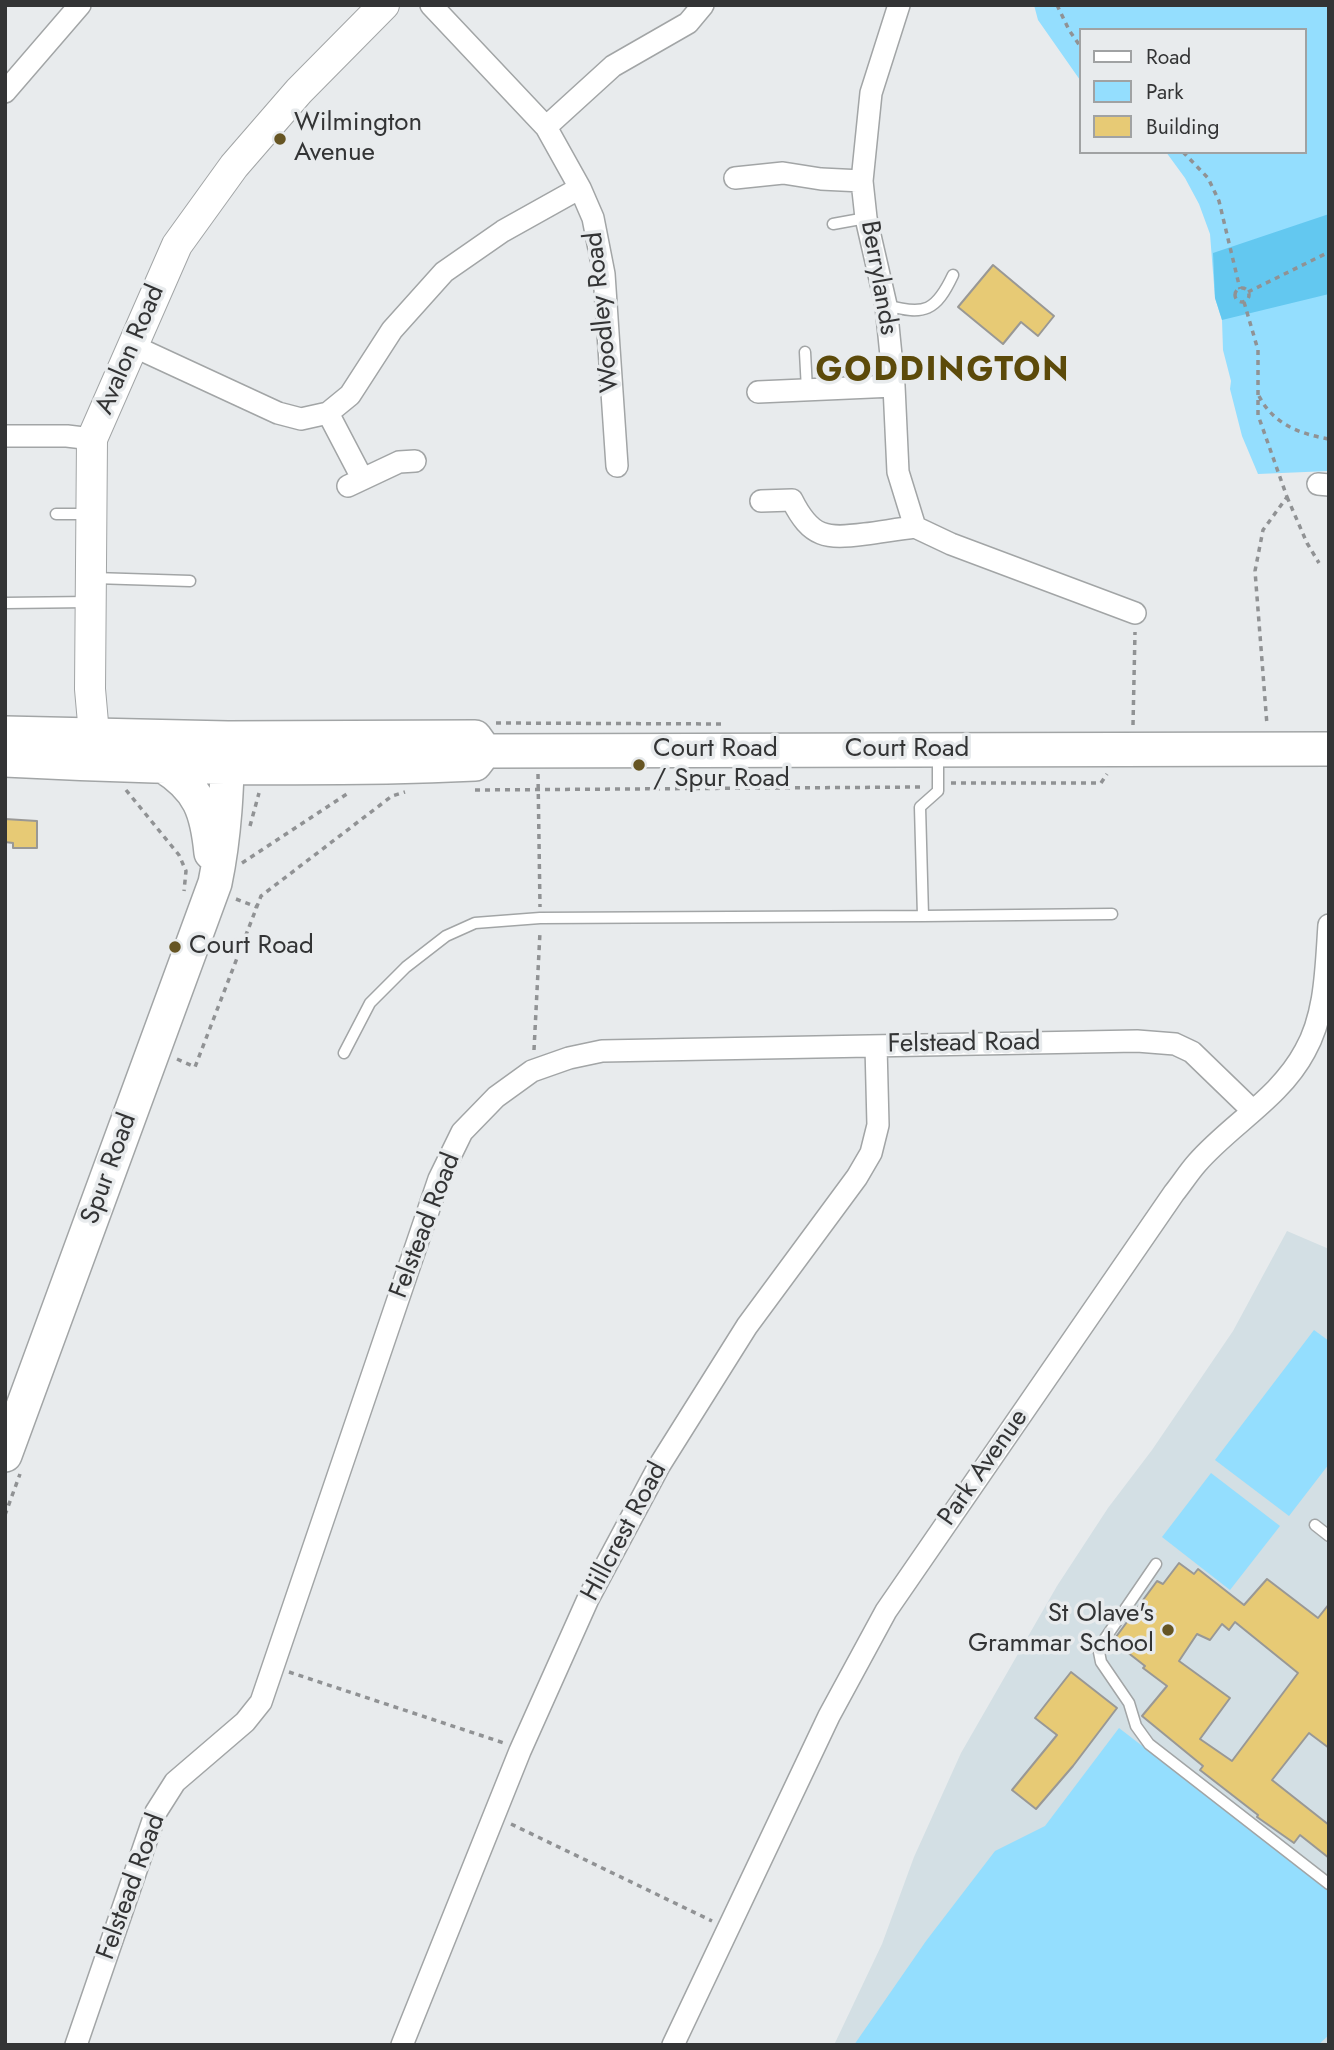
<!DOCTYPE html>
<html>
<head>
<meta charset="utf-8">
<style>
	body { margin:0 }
	#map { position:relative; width:1334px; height:2050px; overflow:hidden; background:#e8ebed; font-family:Jost,sans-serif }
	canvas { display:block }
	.frame { position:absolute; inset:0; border:7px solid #333435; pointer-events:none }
	.legend { position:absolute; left:1079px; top:28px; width:228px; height:126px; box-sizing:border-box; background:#e8ebed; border:2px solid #a0a2a3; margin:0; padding:9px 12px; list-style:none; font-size:21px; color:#333435 }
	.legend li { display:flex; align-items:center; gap:14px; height:35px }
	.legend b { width:35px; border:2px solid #a0a2a3 }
</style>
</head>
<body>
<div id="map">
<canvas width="1334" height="2050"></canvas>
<div class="frame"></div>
<ul class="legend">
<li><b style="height:9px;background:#fff"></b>Road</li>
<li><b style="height:19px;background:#94defe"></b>Park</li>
<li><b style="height:19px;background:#e7ca75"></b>Building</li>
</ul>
</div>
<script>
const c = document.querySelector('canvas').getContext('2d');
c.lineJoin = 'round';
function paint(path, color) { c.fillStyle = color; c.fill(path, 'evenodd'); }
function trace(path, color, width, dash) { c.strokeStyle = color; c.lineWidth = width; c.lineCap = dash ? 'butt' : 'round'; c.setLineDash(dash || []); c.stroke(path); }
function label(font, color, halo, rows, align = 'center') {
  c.font = font + ' Jost,sans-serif'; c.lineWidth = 7; c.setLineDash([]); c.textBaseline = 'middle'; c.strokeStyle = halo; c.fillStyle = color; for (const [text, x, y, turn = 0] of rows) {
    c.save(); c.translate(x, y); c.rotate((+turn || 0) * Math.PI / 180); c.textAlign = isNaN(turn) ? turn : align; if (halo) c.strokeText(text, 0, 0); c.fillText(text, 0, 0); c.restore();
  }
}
const built = new Path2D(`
	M1287 1231 1329 1249V2045H834L882 1944 914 1857 961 1753 1057 1586 1108 1508 1152 1450 1233 1331Z`);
const green = new Path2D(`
	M1034 5H1329V471L1258 474 1242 436 1230 389 1231 381 1223 350 1222 320 1215 298 1210 234 1199 204 1185 178 1166 152H1304V30H1080V80L1038 20Z
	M1314 1330 1329 1341V1464L1289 1516 1215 1460Z
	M1211 1473 1280 1526 1230 1590 1162 1537Z
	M1119 1728 1329 1890V2035L1318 2045H854L926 1941 995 1851 1045 1826Z`);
const forest = new Path2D(`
	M1329 214V294L1222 320 1215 298 1213 253Z`);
const building = new Path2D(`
	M993 265 1054 316 1038 336 1021 322 1003 344 958 307Z
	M5 819 37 821V848H13V843L5 842Z
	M1179 1563 1194 1574 1198 1569 1244 1605 1267 1579 1318 1618 1329 1604V1748L1309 1733 1272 1780 1329 1825V1858L1300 1835 1294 1843 1257 1817 1258 1815 1200 1770 1203 1766 1142 1716 1167 1686 1143 1668 1145 1666 1113 1641 1157 1581 1163 1584ZM1235 1622 1298 1673 1232 1761 1200 1739 1230 1698 1179 1661 1197 1634 1210 1640 1222 1624 1229 1630Z
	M1071 1672 1117 1708 1073 1766 1036 1809 1012 1790 1057 1735 1035 1718Z`);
const path = new Path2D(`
	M1057 5 1069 30 1080 46
	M1183 152 1208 178 1219 201 1240 289
	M1235 295a7 7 0 1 1 14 0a7 7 0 1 1-14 0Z
	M1248 292 1329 252
	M1244 302 1258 350V415L1287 497 1263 530 1255 571 1267 725
	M1259 396C1273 424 1300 434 1329 439
	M1287 497 1307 543 1319 563
	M496 723 726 724
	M1133 725 1135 632
	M538 774 540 907
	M951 783H1101L1107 774
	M126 790 179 855 186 871 184 891
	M475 790 922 787
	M250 826 259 793
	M242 863 350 792
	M236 899 257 907
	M534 1050 540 932
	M177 1059 195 1067 261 896 392 796 405 792
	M5 1515 20 1474
	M289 1672 504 1743
	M511 1824 712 1921`);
const lane = new Path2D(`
	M833 224 866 218
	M886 305C925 316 936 311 953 275
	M805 352 807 390
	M56 514H88
	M94 578 190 581
	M5 603 90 602
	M923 916 1112 914
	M344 1053 370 1003 406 967 446 936 475 923 540 918 923 916 920 807 938 791V754
	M1315 1525 1329 1536
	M1156 1564 1104 1640 1099 1652 1101 1662 1129 1703 1136 1726 1149 1744 1329 1884`);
const street = new Path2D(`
	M431 5 546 127 580 188 593 218 604 274 617 466
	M899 5 871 93 862 181 866 218 886 305 894 386 898 472 915 527 951 544 1135 613
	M5 92 80 5
	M546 127 613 66 688 23 703 5
	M735 178 783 173 821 179 862 181
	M131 345 278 413 301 419 328 413 350 395 392 330 444 272 503 231 580 188
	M758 392 894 386
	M328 413 362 478
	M5 436H67L92 439
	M1318 484 1329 485
	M348 486 399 462 415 461
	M761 501 792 500C811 538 826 539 865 534 881 532 898 529 915 527
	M76 2045 156 1812 175 1782 245 1722 261 1702 439 1179 462 1132 496 1097 532 1071 569 1058 602 1051 1137 1041 1175 1044 1192 1052 1253 1111
	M402 2045 520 1751 588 1599 659 1466 747 1326 857 1177 871 1153 878 1125 876 1046
	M673 2045 829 1716 886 1611 1174 1193C1182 1183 1189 1172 1197 1163 1231 1124 1280 1098 1305 1051 1326 1014 1326 967 1329 925`);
const secondary = new Path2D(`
	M101 758 94 734 90 689 92 439 177 245 234 166 299 91 384 5`);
const primary = new Path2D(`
	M5 733 228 738 475 737 485 751
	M485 751 1329 749
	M5 760C162 768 318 771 475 764L485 751
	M163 766C200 789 207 812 211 853
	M5 1455 215 883C225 835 227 787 228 738`);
const markers = [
	[280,139,7,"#665523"],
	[639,765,7,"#665523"],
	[175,947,7,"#665523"],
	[1168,1630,7,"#665523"]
];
const poiNames = [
	["Wilmington",294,124],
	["Avenue",294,154],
	["Court Road",653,750],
	["/ Spur Road",653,780],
	["Court Road",189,947],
	["St Olave's",1154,1615,"right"],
	["Grammar School",1154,1645,"right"]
];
const streetNames = [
	["Berrylands",878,278,80],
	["Woodley Road",603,312,-96],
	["Avalon Road",131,350,-67],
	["Court Road",907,750],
	["Felstead Road",964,1044,-1],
	["Spur Road",110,1169,-70],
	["Felstead Road",426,1226,-69],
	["Park Avenue",984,1468,-55],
	["Hillcrest Road",625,1532,-62],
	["Felstead Road",132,1887,-70]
];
const districtNames = [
	["GODDINGTON",943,372]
];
paint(built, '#d3dfe4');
paint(green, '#94defe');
paint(forest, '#63c8f0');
paint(building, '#e7ca75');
trace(building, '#999895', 2);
trace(lane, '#a2a5a6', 13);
trace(street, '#a2a5a6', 24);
trace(secondary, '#a2a5a6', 32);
trace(primary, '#a2a5a6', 36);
trace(path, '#909294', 3.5, [5, 5]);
trace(lane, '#fff', 10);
trace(street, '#fff', 21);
trace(secondary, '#fff', 30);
trace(primary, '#fff', 33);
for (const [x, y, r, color] of markers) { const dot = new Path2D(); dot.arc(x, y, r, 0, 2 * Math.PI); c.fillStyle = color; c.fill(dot); trace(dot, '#e8ebed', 2.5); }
label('26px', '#333435', '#e8ebed', poiNames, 'left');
label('26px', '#333435', '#e8ebed', streetNames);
c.letterSpacing = '2px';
label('bold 33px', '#5c4a0a', '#e8ebed', districtNames);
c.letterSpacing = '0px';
</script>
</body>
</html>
